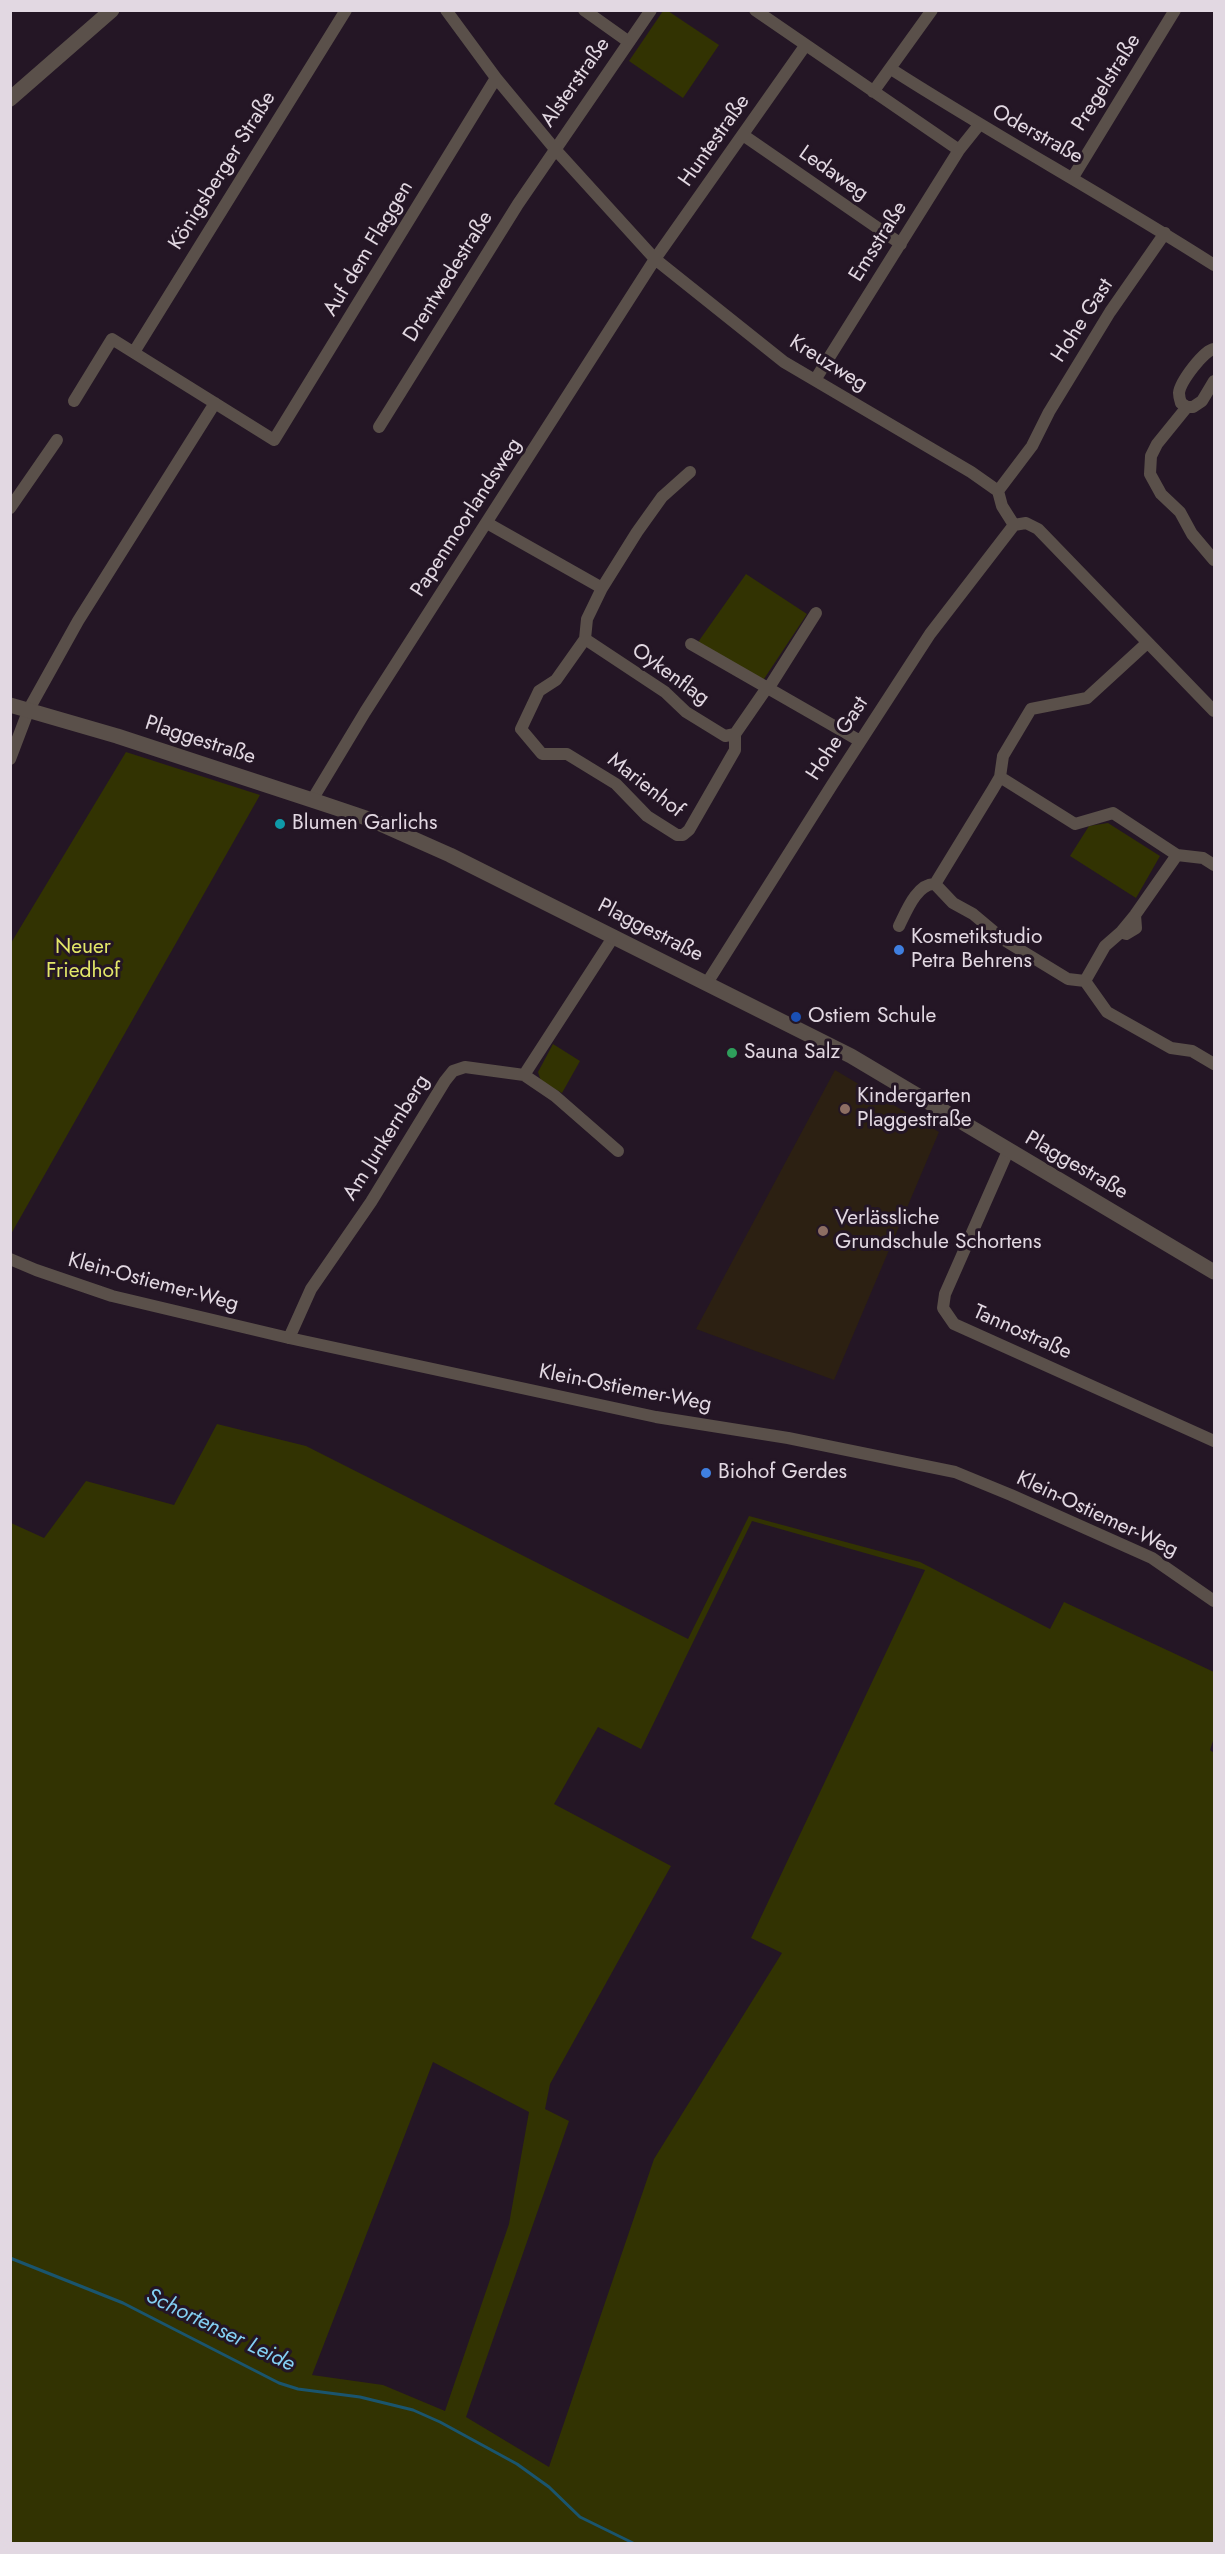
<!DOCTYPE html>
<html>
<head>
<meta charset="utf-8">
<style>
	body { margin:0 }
	#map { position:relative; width:1225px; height:2554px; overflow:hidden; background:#241625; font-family:Jost,sans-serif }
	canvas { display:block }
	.frame { position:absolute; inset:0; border:12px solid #e2d8e2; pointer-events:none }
</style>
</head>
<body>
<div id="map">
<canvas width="1225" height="2554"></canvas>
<div class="frame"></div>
</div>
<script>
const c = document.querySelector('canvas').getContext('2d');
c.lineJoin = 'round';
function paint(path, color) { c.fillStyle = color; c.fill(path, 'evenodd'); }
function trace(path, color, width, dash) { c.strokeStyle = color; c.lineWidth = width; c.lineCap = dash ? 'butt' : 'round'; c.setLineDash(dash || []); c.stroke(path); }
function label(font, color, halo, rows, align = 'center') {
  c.font = font + ' Jost,sans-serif'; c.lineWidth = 6; c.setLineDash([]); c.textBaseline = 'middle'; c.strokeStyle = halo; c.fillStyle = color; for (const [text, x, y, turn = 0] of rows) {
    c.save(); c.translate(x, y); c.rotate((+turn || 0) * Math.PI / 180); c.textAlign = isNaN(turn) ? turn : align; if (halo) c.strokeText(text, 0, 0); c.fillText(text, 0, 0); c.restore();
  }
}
const education = new Path2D(`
	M835 1070 939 1132 834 1380 696 1329Z`);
const green = new Path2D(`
	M663 11H668L719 45 683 98 629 61Z
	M746 574 807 614 762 682 696 645Z
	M126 752 260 795 11 1234V943Z
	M1108 823 1160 856 1136 898 1070 856 1089 826Z
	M553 1044 580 1061 562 1093 541 1081 538 1072Z
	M217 1424 306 1446 688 1639 749 1516 920 1562 1050 1629 1064 1602 1214 1672V1738L1210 1750 1214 1753V2543H11V1523L44 1538 86 1481 174 1505ZM752 1521 925 1570 751 1938 782 1953 654 2159 549 2467 466 2417 569 2121 545 2109 550 2084 671 1866 554 1804 598 1727 641 1749ZM433 2062 529 2112 509 2224 445 2411 383 2385 312 2375Z`);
const stream = new Path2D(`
	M10 2258 123 2303 279 2383 298 2389 360 2397 413 2410 440 2422 517 2464 549 2487 580 2517 635 2544`);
const minor = new Path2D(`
	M446 10 496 78 554 148 655 259 784 362 971 472 998 491 1002 506 1014 525 1026 523 1038 529 1214 711
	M584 10 629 42
	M755 10 959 150
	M891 69C997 137 1108 197 1214 265
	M873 92 932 10
	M743 135 901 244
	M1073 177 1175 10
	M134 352 346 10
	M815 380 959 150 979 125
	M1214 381 1202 401 1193 407H1187L1157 444 1151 456 1150 474 1161 494 1180 512 1192 534 1214 560
	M74 401 112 339 274 440 496 78
	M1187 407 1181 403C1180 400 1179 397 1179 393 1180 382 1204 350 1214 349
	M379 427 518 204 651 10
	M690 472 662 497 637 532 602 588 587 619 585 639 556 680 539 691 521 729 542 754H567L616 784 647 816 677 835H683L689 830 735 750V734L764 692 768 689 816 613
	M998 491 1032 446 1049 412 1110 312 1165 233
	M10 508 57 440
	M487 523 602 588
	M585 639 665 692 686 712 725 736 735 734
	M1147 643 1087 698 1031 709 1003 756 1000 777 993 789 935 884 953 903 973 914 1004 940 1068 979 1085 981 1107 1012 1171 1048 1192 1051 1214 1064
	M691 644 860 741
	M10 759 29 709 78 621 215 403
	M1000 777 1075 824 1113 813 1177 855 1203 858 1214 865
	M312 800 365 712 655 259 805 46
	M899 926C906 912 917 883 935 884
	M1121 932 1126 934 1136 928 1135 915
	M1085 981 1105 946 1121 932 1135 915 1177 855
	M707 983 832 785 930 634 1014 525
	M524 1075 555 1096 618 1151
	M1008 1151 945 1294 943 1308 954 1324 1214 1441
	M10 1259 36 1270 112 1296 289 1338 656 1417 788 1438 955 1472 1011 1495 1152 1558 1214 1601
	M289 1338 311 1289 371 1202 445 1081 453 1071 465 1067 524 1075 614 936`);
const tertiary = new Path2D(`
	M10 99 112 10
	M10 705 117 736 312 800 369 819 450 855 851 1056 1214 1272`);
const markers = [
	[280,824,6,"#0f9aa8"],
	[899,950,6,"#3f7fe0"],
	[796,1017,6,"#1a4fb4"],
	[732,1053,6,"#2e9e5b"],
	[845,1109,6,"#8d6e63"],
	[823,1231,6,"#8d6e63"],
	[706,1473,6,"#3f7fe0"]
];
const streetNames = [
	["Alsterstraße",576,83,-55],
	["Pregelstraße",1107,83,-58],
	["Oderstraße",1037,135,29],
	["Huntestraße",715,141,-55],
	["Königsberger Straße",223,171,-58],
	["Ledaweg",833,174,35],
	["Emsstraße",879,242,-58],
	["Auf dem Flaggen",369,249,-59],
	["Drentwedestraße",449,277,-58],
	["Hohe Gast",1083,321,-57],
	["Kreuzweg",828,364,32],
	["Papenmoorlandsweg",467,518,-57],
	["Oykenflag",670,675,36],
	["Hohe Gast",838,739,-57],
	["Plaggestraße",200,741,18],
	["Marienhof",645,786,38],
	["Plaggestraße",650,931,27],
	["Am Junkernberg",387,1138,-58],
	["Plaggestraße",1076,1166,30],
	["Klein-Ostiemer-Weg",153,1283,15],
	["Tannostraße",1022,1333,24],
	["Klein-Ostiemer-Weg",625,1389,11],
	["Klein-Ostiemer-Weg",1097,1515,25]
];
const poiNames = [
	["Blumen Garlichs",292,824],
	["Kosmetikstudio",911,938],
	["Petra Behrens",911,962],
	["Ostiem Schule",808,1017],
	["Sauna Salz",744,1053],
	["Kindergarten",857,1097],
	["Plaggestraße",857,1121],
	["Verlässliche",835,1219],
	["Grundschule Schortens",835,1243],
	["Biohof Gerdes",718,1473]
];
const parkNames = [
	["Neuer",83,948],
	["Friedhof",83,972]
];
const waterNames = [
	["Schortenser Leide",220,2331,26]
];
paint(education, '#2c2012');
paint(green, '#323302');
trace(stream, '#1a556e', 3);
trace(minor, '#5a504a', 12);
trace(tertiary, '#5a504a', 15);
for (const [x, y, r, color] of markers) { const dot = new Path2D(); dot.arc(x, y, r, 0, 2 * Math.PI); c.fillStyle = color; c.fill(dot); trace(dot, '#241625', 2); }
label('21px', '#e2d8e2', '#241625', streetNames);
label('21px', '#e2d8e2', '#241625', poiNames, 'left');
label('21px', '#e3e768', '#241625', parkNames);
label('italic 22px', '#83cff2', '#241625', waterNames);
</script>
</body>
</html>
